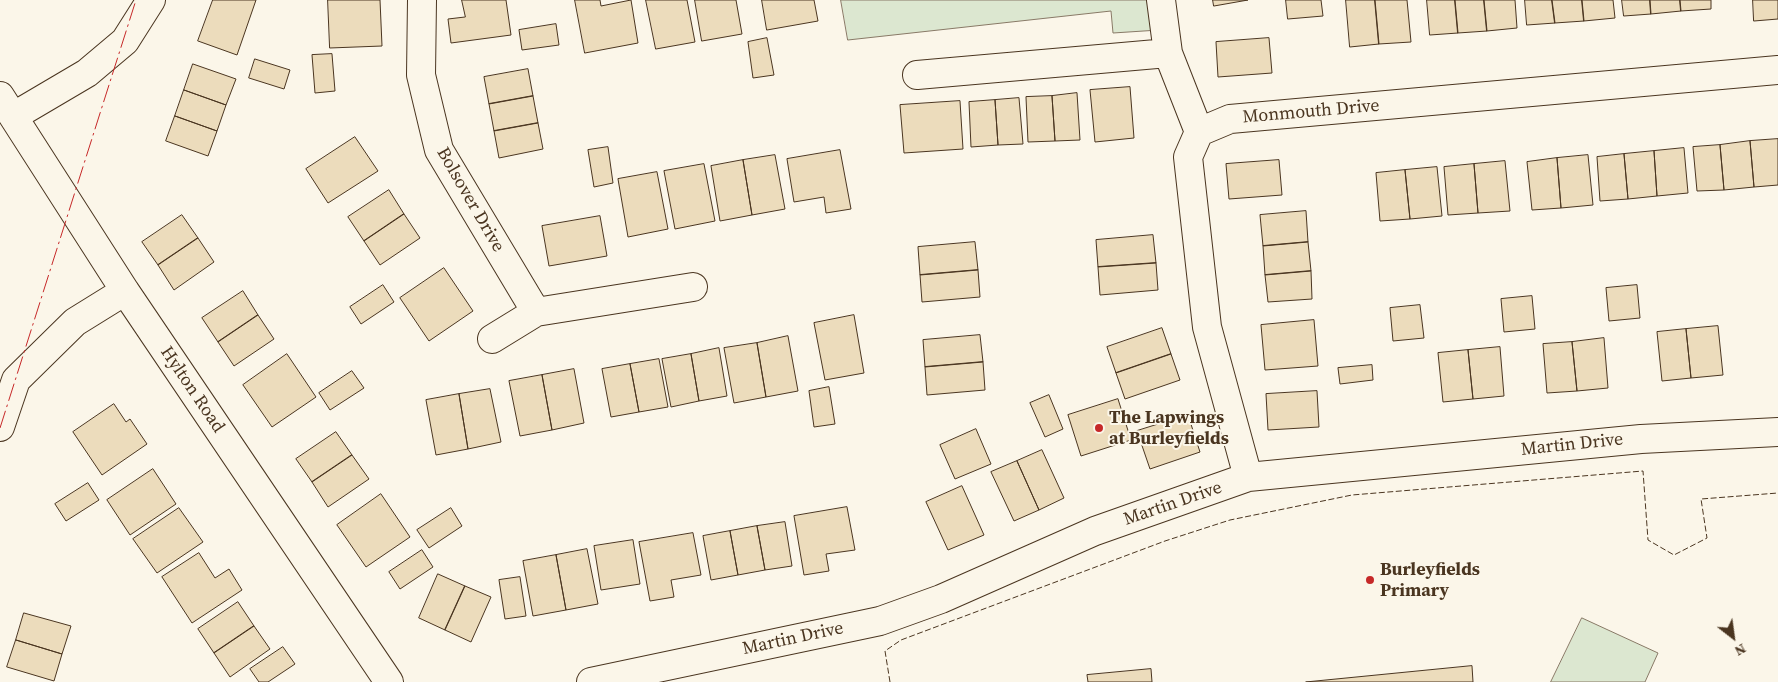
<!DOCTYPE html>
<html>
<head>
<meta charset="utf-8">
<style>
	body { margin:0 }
	#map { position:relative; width:1778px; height:682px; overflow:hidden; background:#fbf6e9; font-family:"Source Serif 4",serif }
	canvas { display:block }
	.north { position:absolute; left:1708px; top:612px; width:50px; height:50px; -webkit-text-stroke:4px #fbf6e9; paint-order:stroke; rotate:150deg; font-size:14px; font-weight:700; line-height:20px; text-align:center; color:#4a3520 }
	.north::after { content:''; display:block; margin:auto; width:18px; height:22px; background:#4a3520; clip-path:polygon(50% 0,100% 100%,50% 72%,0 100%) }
</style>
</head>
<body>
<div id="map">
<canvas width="1778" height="682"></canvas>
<div class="north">N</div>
</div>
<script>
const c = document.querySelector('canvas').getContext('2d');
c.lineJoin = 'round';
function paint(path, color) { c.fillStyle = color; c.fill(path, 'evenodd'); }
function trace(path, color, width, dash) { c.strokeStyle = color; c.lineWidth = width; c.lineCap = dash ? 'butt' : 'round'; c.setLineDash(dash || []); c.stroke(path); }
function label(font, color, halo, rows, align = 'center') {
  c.font = font + ' "Source Serif 4",serif'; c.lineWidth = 4; c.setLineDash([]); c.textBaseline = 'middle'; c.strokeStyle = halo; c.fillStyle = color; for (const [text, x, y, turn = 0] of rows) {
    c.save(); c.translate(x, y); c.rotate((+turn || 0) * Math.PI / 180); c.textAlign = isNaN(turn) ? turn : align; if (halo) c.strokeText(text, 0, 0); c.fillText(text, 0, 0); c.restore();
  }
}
const green = new Path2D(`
	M841 0H1153L1159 30 1113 33 1111 11 848 40Z
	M1582 618 1658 653 1645 682H1551Z`);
const building = new Path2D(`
	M213 0H256L237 55 198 41Z
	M328 0H380L382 46 330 48Z
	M462 0H506L511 35 451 43 448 19 465 17Z
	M575 0H600L601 6 631 0 638 43 585 53Z
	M646 0H687L695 42 656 49Z
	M695 0H736L742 34 702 41Z
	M762 0H814L818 21 767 30Z
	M1213 0H1248L1214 6Z
	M1286 0H1321L1323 16 1288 19Z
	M1346 0H1375L1379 44 1350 47Z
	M1375 0H1407L1411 42 1379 44Z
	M1427 0H1455L1458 33 1430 35Z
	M1455 0H1484L1487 31 1458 33Z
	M1484 0H1515L1517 28 1487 31Z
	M1525 0H1552L1555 23 1527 25Z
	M1552 0H1582L1584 21 1555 23Z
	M1582 0H1613L1615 18 1584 21Z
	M1622 0H1650L1651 14 1624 16Z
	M1650 0H1680L1681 11 1651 14Z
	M1680 0H1711V9L1681 11Z
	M1753 0H1778V19L1754 21Z
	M556 24 559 45 522 50 519 30Z
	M767 38 774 75 753 78 748 42Z
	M1269 38 1272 73 1218 77 1216 42Z
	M332 54 335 91 315 93 312 55Z
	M255 59 290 70 284 89 249 78Z
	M193 64 236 79 226 105 184 90Z
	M528 69 533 96 489 104 484 77Z
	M1130 87 1134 138 1095 142 1090 90Z
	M184 90 226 105 217 131 175 116Z
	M1077 93 1080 140 1055 141 1052 96Z
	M533 96 538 123 494 131 489 104Z
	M1052 96 1055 141 1028 142 1026 97Z
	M1019 98 1023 144 998 145 995 100Z
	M995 100 998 145 971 147 969 102Z
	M960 101 963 149 904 153 900 105Z
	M175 116 217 131 208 156 166 141Z
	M538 123 543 149 499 158 494 131Z
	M355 137 378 171 328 203 306 169Z
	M1778 139V185L1754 187 1750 141Z
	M1750 141 1754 187 1724 190 1720 145Z
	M1720 145 1724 190 1697 191 1693 147Z
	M608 147 613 183 594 187 588 150Z
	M1684 148 1688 193 1657 196 1654 151Z
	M840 150 851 209 826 213 824 197 794 202 787 159Z
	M1654 151 1657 196 1628 199 1624 154Z
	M1624 154 1628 199 1600 201 1597 157Z
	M775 155 785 209 752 215 743 160Z
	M1588 155 1593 205 1561 208 1557 158Z
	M1557 158 1561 208 1532 210 1527 162Z
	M743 160 752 215 720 221 711 166Z
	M1279 160 1282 195 1229 199 1226 164Z
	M1505 161 1510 211 1478 213 1474 164Z
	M704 164 715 221 675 229 664 171Z
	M1474 164 1478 213 1448 215 1444 167Z
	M1437 167 1442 216 1410 219 1405 170Z
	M1405 170 1410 219 1380 221 1376 173Z
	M657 172 668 229 628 237 618 179Z
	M389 190 404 214 364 241 348 217Z
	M1306 211 1308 242 1263 246 1260 215Z
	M404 214 420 238 380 265 364 241Z
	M182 215 198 238 158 265 142 242Z
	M600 216 607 256 549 266 542 226Z
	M1153 235 1156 263 1098 267 1096 240Z
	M198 238 214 262 174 290 158 265Z
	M975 242 978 270 920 275 918 247Z
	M1308 242 1311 271 1265 275 1263 246Z
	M1156 263 1158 290 1100 295 1098 267Z
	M444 268 473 311 429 341 400 298Z
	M978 270 980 297 922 302 920 275Z
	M1311 271 1312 299 1268 302 1265 275Z
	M383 285 394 302 361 324 350 307Z
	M1637 285 1640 318 1609 321 1606 288Z
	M243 291 258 315 218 342 202 318Z
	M1532 296 1535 329 1504 332 1501 299Z
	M1420 305 1424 338 1393 341 1390 308Z
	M258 315 274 339 234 366 218 342Z
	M854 315 864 373 825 380 814 323Z
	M1314 320 1318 366 1265 370 1261 325Z
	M1718 326 1723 375 1691 378 1686 329Z
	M1162 328 1171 354 1116 373 1107 347Z
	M1686 329 1691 378 1662 381 1657 332Z
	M980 335 983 362 925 367 923 340Z
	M788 336 798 391 766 397 757 343Z
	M1604 338 1608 388 1577 391 1572 342Z
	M1572 342 1577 391 1547 393 1543 344Z
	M757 343 766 397 734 403 724 348Z
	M1500 347 1504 396 1473 399 1468 350Z
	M719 348 727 396 699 401 691 354Z
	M1468 350 1473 399 1443 402 1438 353Z
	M287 354 316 397 272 427 243 385Z
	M691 354 699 401 671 407 662 359Z
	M1171 354 1180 380 1125 399 1116 373Z
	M659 359 668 407 639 412 630 364Z
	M983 362 985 390 927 395 925 367Z
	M630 364 639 412 611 417 602 369Z
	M1372 365 1373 380 1340 384 1338 368Z
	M574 369 584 423 552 430 542 375Z
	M352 371 364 388 330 410 319 393Z
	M542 375 552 430 520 436 509 381Z
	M829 387 835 424 814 427 809 391Z
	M490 389 501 442 468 449 459 394Z
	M1317 391 1319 427 1268 430 1266 394Z
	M459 394 468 449 436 455 426 400Z
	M1049 395 1063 429 1045 437 1030 403Z
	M1118 399 1131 440 1081 456 1068 415Z
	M114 404 126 422 130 419 147 444 102 475 73 432Z
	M1188 415 1200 452 1150 469 1137 431Z
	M976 429 991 464 955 479 940 445Z
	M336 432 352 455 312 482 296 459Z
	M1042 450 1064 498 1039 510 1017 461Z
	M352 455 369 479 328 507 312 482Z
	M1017 461 1039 510 1014 521 991 472Z
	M153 469 176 504 130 535 107 500Z
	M88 483 99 500 66 521 55 504Z
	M962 486 984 535 948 550 926 502Z
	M381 494 410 537 366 567 337 525Z
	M847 507 855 550 826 554 829 571 804 575 794 516Z
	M179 508 203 542 157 573 133 539Z
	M451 508 462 526 429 548 417 530Z
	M785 522 792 566 765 570 757 526Z
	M757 526 765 570 738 575 730 531Z
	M730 531 738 575 711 580 703 536Z
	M693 533 701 575 671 580 674 597 650 601 639 542Z
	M633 540 640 584 601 590 594 546Z
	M587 549 598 604 566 610 556 555Z
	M422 550 433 567 400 589 389 572Z
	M199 553 215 578 229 569 242 590 192 623 162 577Z
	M556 555 566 610 533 616 523 561Z
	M438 574 465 586 445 630 419 618Z
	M520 577 526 616 505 619 499 580Z
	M465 586 491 597 471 642 445 630Z
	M238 602 254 626 214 653 198 629Z
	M24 613 71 626 62 654 16 640Z
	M254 626 270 649 230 677 214 653Z
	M16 640 62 654 54 681 7 667Z
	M283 647 295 664 268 682H259L250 669Z
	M1472 666 1473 682H1306Z
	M1151 669 1152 682H1088L1087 675Z`);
const minor = new Path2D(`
	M422 0 421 75 439 150 536 312 492 339
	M1161 0 1168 53
	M917 75 1168 53 1199 132
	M0 96 125 291 389 682
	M14 116 87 73 125 41 151 0
	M536 312 693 287
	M0 427 16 380 75 322 125 291
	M1248 477 1207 327 1188 157 1199 132 1230 119 1778 70
	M591 682 880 621 941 599 1095 531 1248 477 1641 439 1778 432`);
const fence = new Path2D(`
	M890 682 885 651 901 640 1165 541 1230 520 1352 495 1643 471 1648 540 1674 555 1707 538 1701 499 1778 493`);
const power = new Path2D(`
	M0 428 136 0`);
const markers = [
	[1099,428,5,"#c62828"],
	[1370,580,5,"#c62828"]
];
const streetNames = [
	["Monmouth Drive",1311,112,-5],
	["Bolsover Drive",470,200,60],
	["Hylton Road",192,390,56],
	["Martin Drive",1572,445,-6],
	["Martin Drive",1173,504,-19],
	["Martin Drive",793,639,-12]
];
const poiNames = [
	["The Lapwings",1109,418],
	["at Burleyfields",1109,439],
	["Burleyfields",1380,570],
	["Primary",1380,591]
];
paint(green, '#dce7d0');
trace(green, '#887966', 1);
paint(building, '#ecdcbc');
trace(building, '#4a3520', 1);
trace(minor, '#4a3520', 30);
trace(minor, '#fbf6e9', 28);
trace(fence, '#4a3520', 1, [6, 2.5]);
trace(power, '#c62828', 1, [18, 4, 2.5, 4]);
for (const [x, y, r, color] of markers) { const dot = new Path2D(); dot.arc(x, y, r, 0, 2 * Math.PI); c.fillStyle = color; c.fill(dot); trace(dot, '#fbf6e9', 2); }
label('18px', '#4a3520', '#fbf6e9', streetNames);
label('bold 18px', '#4a3520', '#fbf6e9', poiNames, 'left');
</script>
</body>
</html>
